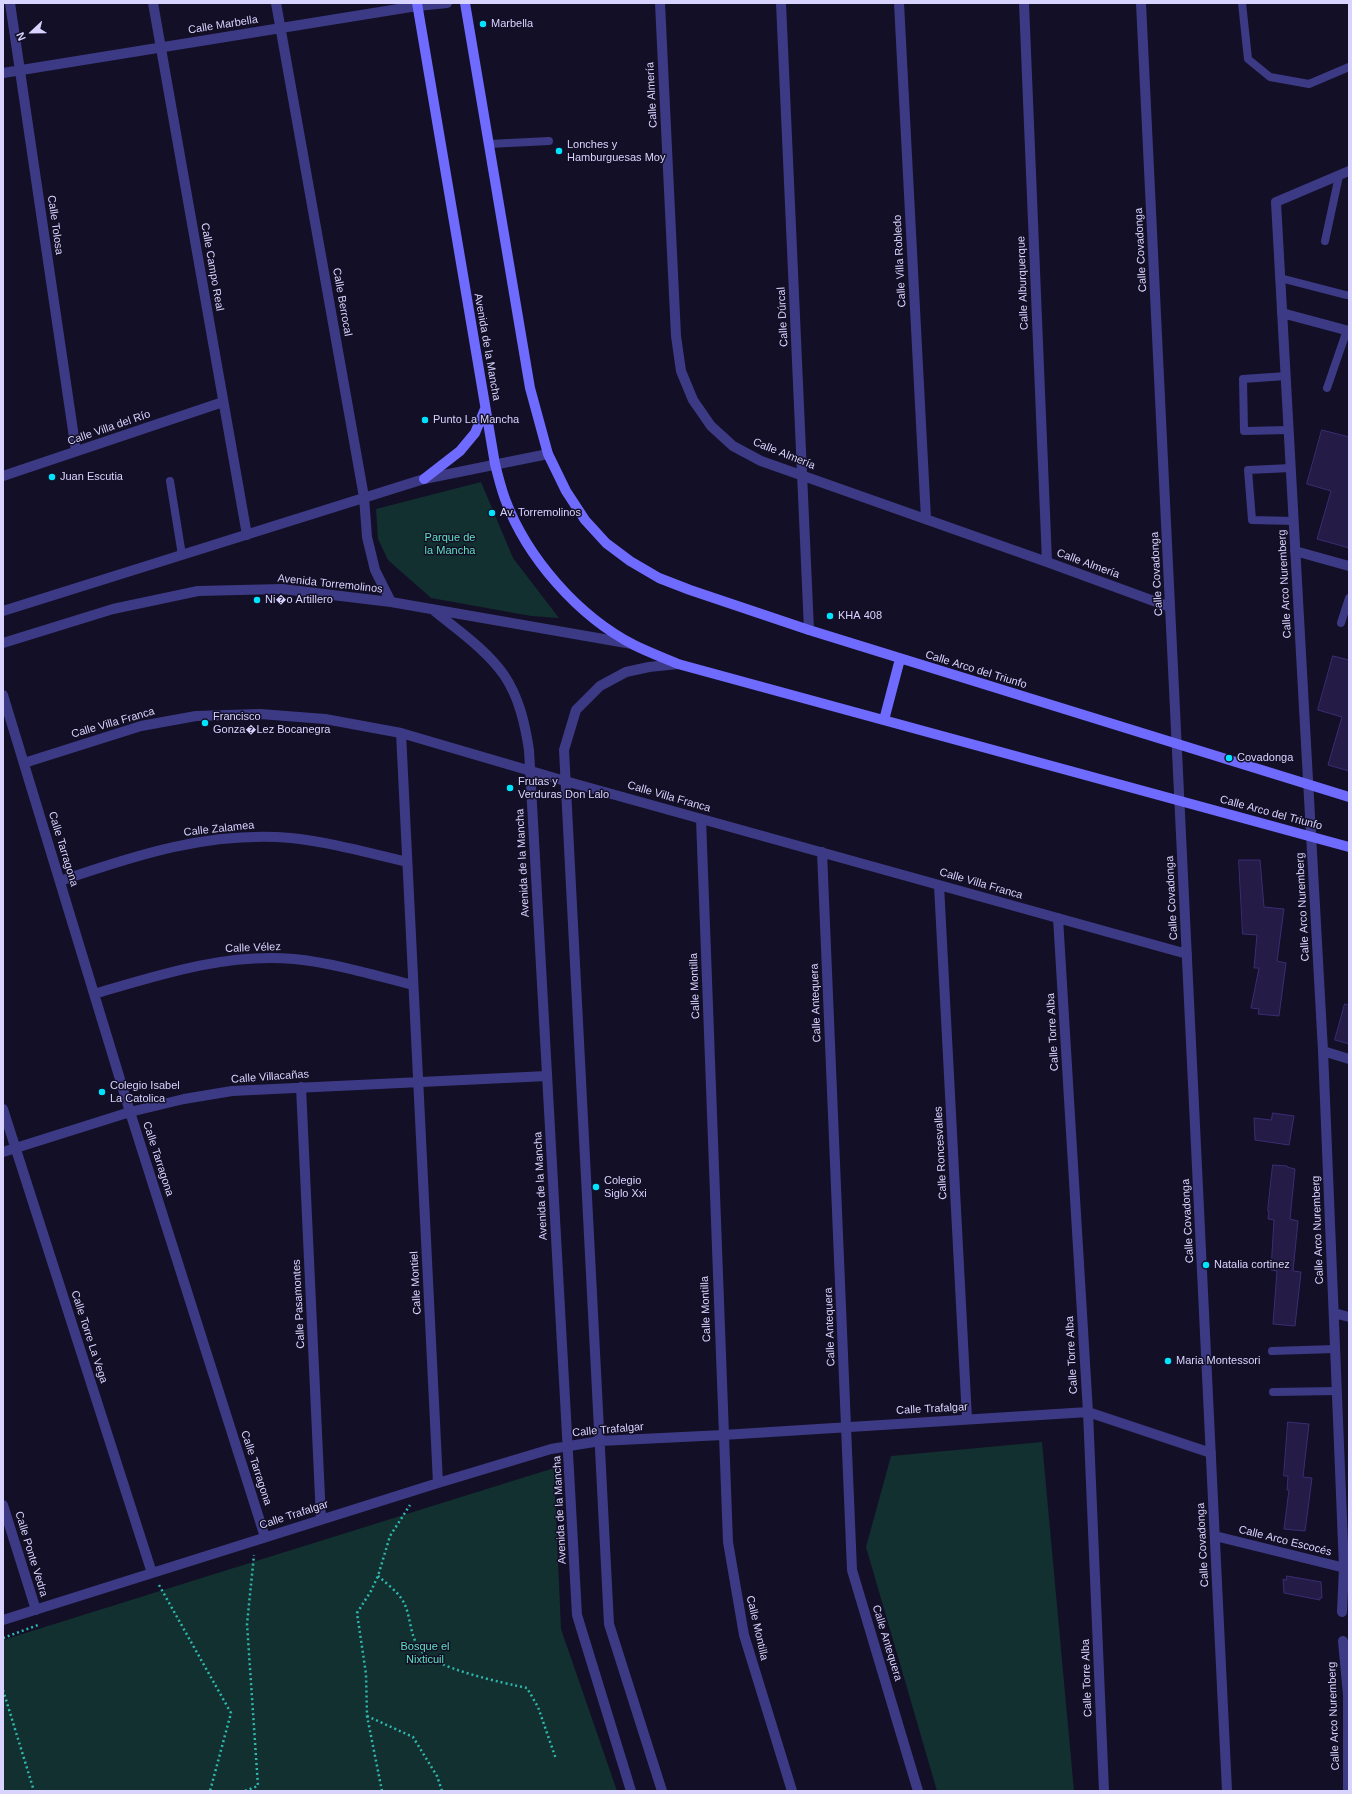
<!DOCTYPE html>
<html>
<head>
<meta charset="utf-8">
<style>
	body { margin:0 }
	#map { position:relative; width:1352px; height:1794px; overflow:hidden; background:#130f26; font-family:Helvetica,sans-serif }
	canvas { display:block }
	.frame { position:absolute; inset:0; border:4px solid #d9d4ff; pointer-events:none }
	.north { position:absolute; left:12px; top:12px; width:40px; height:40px; -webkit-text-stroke:3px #130f26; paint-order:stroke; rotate:248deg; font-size:11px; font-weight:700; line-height:16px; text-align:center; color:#d9d4ff }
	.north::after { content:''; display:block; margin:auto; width:14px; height:18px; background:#d9d4ff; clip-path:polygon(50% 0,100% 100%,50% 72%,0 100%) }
</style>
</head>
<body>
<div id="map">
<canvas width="1352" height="1794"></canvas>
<div class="frame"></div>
<div class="north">N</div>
</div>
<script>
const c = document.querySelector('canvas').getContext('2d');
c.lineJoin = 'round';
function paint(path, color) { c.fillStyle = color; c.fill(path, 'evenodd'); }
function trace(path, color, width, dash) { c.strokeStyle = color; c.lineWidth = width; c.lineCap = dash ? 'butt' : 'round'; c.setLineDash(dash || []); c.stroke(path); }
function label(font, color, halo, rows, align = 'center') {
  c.font = font + ' Helvetica,sans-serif'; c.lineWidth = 3; c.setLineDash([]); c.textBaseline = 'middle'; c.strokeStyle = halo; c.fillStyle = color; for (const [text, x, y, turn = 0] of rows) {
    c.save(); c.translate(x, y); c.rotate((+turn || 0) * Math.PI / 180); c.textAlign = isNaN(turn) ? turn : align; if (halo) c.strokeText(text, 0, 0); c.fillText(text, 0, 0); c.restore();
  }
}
const green = new Path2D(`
	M481 482 513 558 559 618 531 616 431 598 388 560 378 539 376 509Z
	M1042 1442 1074 1791H937L866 1547 891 1456Z
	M554 1468 561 1629 617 1791H3V1640Z`);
const building = new Path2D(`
	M1322 430 1349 437V548L1317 539 1331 491 1307 484Z
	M1333 656 1349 660V771L1328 765 1342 717 1318 710Z
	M1239 860H1260L1264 907 1284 909 1277 961 1286 963 1279 1016 1258 1014 1259 1009 1251 1008 1259 968H1254L1257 935 1243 934Z
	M1345 1004 1349 1005V1044L1335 1040Z
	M1273 1113 1294 1116 1289 1145 1255 1140 1254 1118 1271 1120Z
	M1273 1165 1287 1166V1167L1295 1169 1290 1219 1298 1221 1293 1271 1301 1272 1295 1326 1273 1324 1277 1271 1271 1270 1274 1220 1268 1219 1269 1211H1268Z
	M1288 1422 1309 1424 1303 1477 1312 1478 1305 1531 1284 1529 1289 1490H1287L1288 1476H1284Z
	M1287 1576 1321 1582 1322 1598 1320 1597V1600L1284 1593 1283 1579 1286 1580Z`);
const path = new Path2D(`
	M378 1576C387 1584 400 1593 405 1605 411 1619 410 1635 419 1648 431 1668 504 1683 527 1688L538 1707 556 1759
	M159 1585 231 1713 210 1791
	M3 1638 38 1625
	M3 1690 34 1791
	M367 1716 413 1737 437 1776 442 1791
	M245 1791 258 1786 247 1624 254 1555
	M382 1791 367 1716 366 1674 357 1613 371 1591 378 1576 390 1536 410 1505`);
const lane = new Path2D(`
	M1242 3 1248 59 1270 77 1309 84 1349 67
	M489 144 549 141
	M1325 241 1339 176
	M1280 278 1346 295
	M1286 376 1243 379 1244 431 1289 430
	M1327 388 1347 330
	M1291 468 1248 470 1252 520 1294 521
	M170 481 182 555
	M1341 623 1349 598
	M1272 1351 1335 1349
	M1273 1392 1337 1391`);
const street = new Path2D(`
	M10 3 76 451
	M153 3 247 535
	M276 3 364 497 367 537 375 570 391 602
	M660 3 676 336 681 371 693 400 711 426 733 446 761 461 1047 562 1170 607
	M781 3 809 630
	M899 3 926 519
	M1024 3 1047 562
	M1141 3 1227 1791
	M3 73 417 6 447 3
	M1282 313 1349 331
	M3 476 223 402
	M1295 551 1349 566
	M432 609C456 629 486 649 504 675 519 697 525 724 529 750L577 1615 631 1791
	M3 611 424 479 548 454
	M3 643 113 609 198 591 282 589 391 602 632 644
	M3 695 130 1112 265 1537
	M401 733 438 1483
	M24 763 141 726 196 716 260 714 325 719 401 733 565 781 1187 954
	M701 819 728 1542 744 1635 792 1791
	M822 852 852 1570 918 1791
	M60 881C136 855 209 831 291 838 330 842 369 853 407 862
	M939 885 967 1419
	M1058 918 1088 1412 1104 1791
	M94 994C159 975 225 953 294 959 334 963 374 975 413 985
	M1323 1051 1349 1059
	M301 1087 321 1519
	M3 1109 152 1573
	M3 1152 130 1112 184 1099 232 1091 547 1076
	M1334 1313 1349 1317
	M3 1505 36 1610
	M1215 1536 1349 1569
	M1342 1612 1344 1568 1323 1051 1276 202 1349 171
	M3 1620 438 1483 551 1449 600 1441 723 1435 1088 1412 1211 1453
	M1343 1641 1348 1695V1791
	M662 1791 609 1624 564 750 576 710 600 686 626 672 649 667 678 664`);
const secondary = new Path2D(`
	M417 3 495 464C498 476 501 488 505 499 527 558 578 616 634 645 648 652 664 658 678 664L1349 847
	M465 3 530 388 548 454 566 491 585 520 606 543 630 561 659 578 690 590 809 630 1349 797
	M424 479 460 451 475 433 485 409
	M884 720 900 659`);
const markers = [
	[483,24,4,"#00e5ff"],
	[559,151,4,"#00e5ff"],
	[425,420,4,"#00e5ff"],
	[52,477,4,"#00e5ff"],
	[492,513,4,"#00e5ff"],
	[257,600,4,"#00e5ff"],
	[830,616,4,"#00e5ff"],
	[205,723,4,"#00e5ff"],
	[1229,758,4,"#00e5ff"],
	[510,788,4,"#00e5ff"],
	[102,1092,4,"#00e5ff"],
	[596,1187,4,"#00e5ff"],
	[1206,1265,4,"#00e5ff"],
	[1168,1361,4,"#00e5ff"]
];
const poiNames = [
	["Marbella",491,24],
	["Lonches y",567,145],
	["Hamburguesas Moy",567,158],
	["Punto La Mancha",433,420],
	["Juan Escutia",60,477],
	["Av. Torremolinos",500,513],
	["Ni�o Artillero",265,600],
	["KHA 408",838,616],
	["Francisco",213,717],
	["Gonza�Lez Bocanegra",213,730],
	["Covadonga",1237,758],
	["Frutas y",518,782],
	["Verduras Don Lalo",518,795],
	["Colegio Isabel",110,1086],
	["La Catolica",110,1099],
	["Colegio",604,1181],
	["Siglo Xxi",604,1194],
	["Natalia cortinez",1214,1265],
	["Maria Montessori",1176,1361]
];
const streetNames = [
	["Calle Marbella",223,25,-9],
	["Calle Almería",652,95,-93],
	["Calle Tolosa",55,225,82],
	["Calle Covadonga",1141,250,-93],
	["Calle Villa Robledo",900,261,-93],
	["Calle Campo Real",212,267,80],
	["Calle Alburquerque",1023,283,-92],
	["Calle Berrocal",342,302,80],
	["Calle Dúrcal",783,317,-93],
	["Avenida de la Mancha",487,347,80],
	["Calle Villa del Río",109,428,-19],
	["Calle Almería",784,454,22],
	["Calle Almería",1088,564,20],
	["Calle Covadonga",1157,574,-93],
	["Avenida Torremolinos",330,584,6],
	["Calle Arco Nuremberg",1285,584,-93],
	["Calle Arco del Triunfo",976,670,17],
	["Calle Villa Franca",113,723,-16],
	["Calle Villa Franca",669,797,16],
	["Calle Arco del Triunfo",1271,813,15],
	["Calle Zalamea",219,829,-6],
	["Calle Tarragona",63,849,73],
	["Avenida de la Mancha",523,863,-93],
	["Calle Villa Franca",981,884,16],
	["Calle Covadonga",1172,898,-93],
	["Calle Arco Nuremberg",1303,907,-93],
	["Calle Vélez",253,948,-2],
	["Calle Montilla",695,986,-92],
	["Calle Antequera",816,1003,-92],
	["Calle Torre Alba",1053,1032,-93],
	["Calle Villacañas",270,1077,-4],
	["Calle Roncesvalles",941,1153,-93],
	["Calle Tarragona",158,1159,72],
	["Avenida de la Mancha",541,1186,-93],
	["Calle Covadonga",1188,1221,-93],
	["Calle Arco Nuremberg",1318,1230,-92],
	["Calle Montiel",416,1283,-93],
	["Calle Pasamontes",299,1304,-93],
	["Calle Montilla",706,1309,-92],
	["Calle Antequera",830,1327,-92],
	["Calle Torre La Vega",89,1337,72],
	["Calle Torre Alba",1072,1355,-93],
	["Calle Trafalgar",932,1409,-3],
	["Calle Trafalgar",608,1430,-5],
	["Calle Tarragona",256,1468,72],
	["Avenida de la Mancha",560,1510,-93],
	["Calle Trafalgar",294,1515,-18],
	["Calle Arco Escocés",1285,1541,14],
	["Calle Covadonga",1203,1545,-93],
	["Calle Ponte Vedra",31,1554,73],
	["Calle Montilla",757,1628,77],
	["Calle Antequera",887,1643,73],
	["Calle Torre Alba",1087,1678,-92],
	["Calle Arco Nuremberg",1334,1716,-92]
];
const parkNames = [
	["Parque de",450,538],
	["la Mancha",450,551],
	["Bosque el",425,1647],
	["Nixticuil",425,1660]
];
paint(green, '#12302f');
paint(building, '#241b47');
trace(building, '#3b2d73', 1);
trace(path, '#2fb8b0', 2.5, [2, 3]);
trace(lane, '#3d3a85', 8);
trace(street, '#3d3a85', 10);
trace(secondary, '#6f6bff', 10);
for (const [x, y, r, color] of markers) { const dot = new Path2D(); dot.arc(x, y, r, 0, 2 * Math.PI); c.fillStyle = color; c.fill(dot); trace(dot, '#130f26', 1.5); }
label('11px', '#d9d4ff', '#130f26', poiNames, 'left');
label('11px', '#d9d4ff', '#130f26', streetNames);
label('11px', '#5fe0c0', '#130f26', parkNames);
</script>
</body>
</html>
